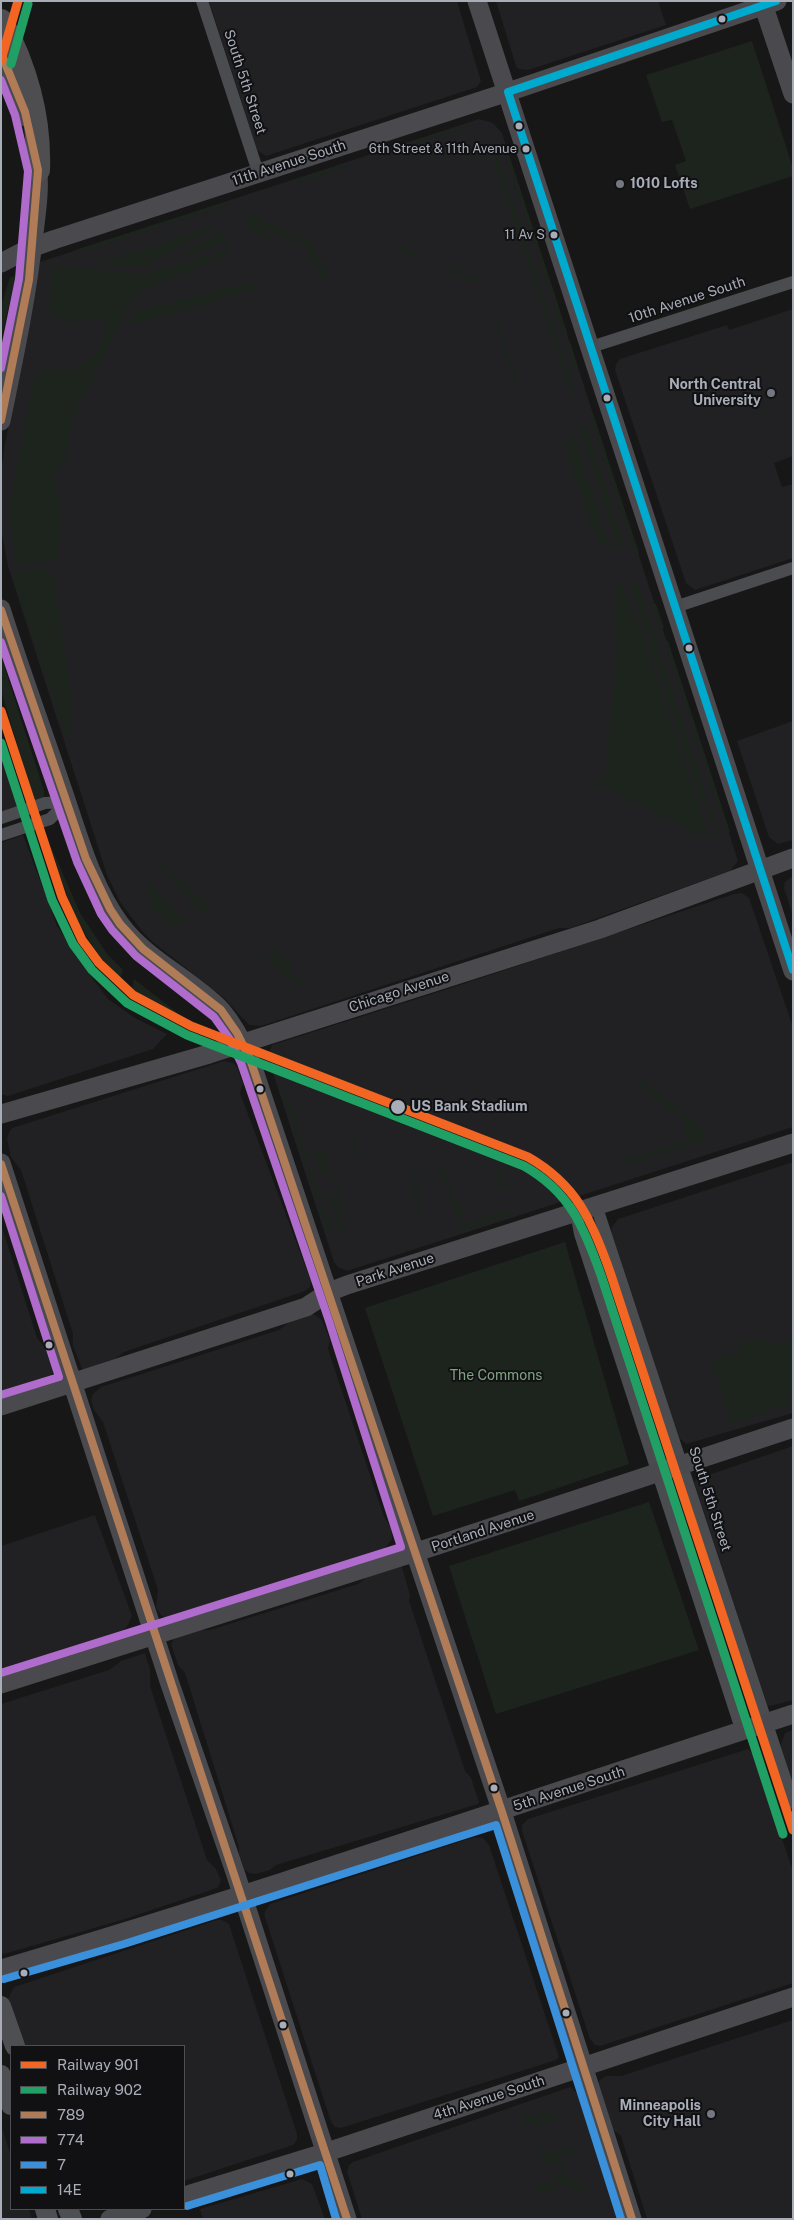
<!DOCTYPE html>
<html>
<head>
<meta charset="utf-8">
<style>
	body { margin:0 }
	#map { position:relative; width:794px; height:2220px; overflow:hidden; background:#171717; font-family:"Public Sans",sans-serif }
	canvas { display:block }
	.frame { position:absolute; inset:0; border:2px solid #a8adb8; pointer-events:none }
	.legend { position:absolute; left:10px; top:2045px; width:175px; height:165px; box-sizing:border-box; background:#111113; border:1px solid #4d4f55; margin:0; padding:6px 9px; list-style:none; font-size:15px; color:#a8adb8 }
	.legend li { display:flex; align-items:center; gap:10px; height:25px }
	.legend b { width:25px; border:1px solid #4d4f55 }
</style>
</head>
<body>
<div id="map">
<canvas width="794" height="2220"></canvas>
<div class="frame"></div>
<ul class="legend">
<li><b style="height:6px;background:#f26522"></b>Railway 901</li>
<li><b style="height:6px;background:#20a064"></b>Railway 902</li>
<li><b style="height:6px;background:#b07c57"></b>789</li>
<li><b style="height:6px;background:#b06ccc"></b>774</li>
<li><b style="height:6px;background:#3a90db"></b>7</li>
<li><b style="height:6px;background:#00a9ce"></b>14E</li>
</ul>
</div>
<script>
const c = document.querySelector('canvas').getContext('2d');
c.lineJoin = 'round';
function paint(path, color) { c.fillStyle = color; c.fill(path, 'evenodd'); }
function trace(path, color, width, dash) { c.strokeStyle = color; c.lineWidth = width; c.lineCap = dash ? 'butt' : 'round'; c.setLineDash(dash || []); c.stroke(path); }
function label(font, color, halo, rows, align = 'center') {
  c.font = font + ' "Public Sans",sans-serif'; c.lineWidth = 4; c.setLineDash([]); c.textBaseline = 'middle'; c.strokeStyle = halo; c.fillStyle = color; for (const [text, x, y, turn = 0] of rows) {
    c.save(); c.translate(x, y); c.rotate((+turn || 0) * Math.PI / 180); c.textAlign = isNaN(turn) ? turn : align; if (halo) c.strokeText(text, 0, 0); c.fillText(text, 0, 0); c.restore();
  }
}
const built = new Path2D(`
	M209 1H457L481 81 477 87 266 156 257 150Z
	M496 1H658L666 25 528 70 519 69 516 66Z
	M479 119 493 123 502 133 738 861 730 871 570 928H559L261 1026 249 1025 224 998 154 943 142 931 120 902 107 875 8 566 1 529V474L4 449 40 262Z
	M793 309V456L774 463 782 487 793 484V558L695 590 686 583 615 370 616 364 620 359 727 325 729 330Z
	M793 721V840L778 844 769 837 737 741Z
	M1 752 19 807 1 813Z
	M23 835 57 926 93 979 108 999 135 1018 167 1034 153 1049 8 1096 1 1094V843Z
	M793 876V916L784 888 785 882Z
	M742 893 749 898 793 1027V1127L347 1271 338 1267 334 1262 272 1070 269 1052 272 1045 451 988 734 894Z
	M224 1061 233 1063 237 1067 243 1084 240 1093 311 1281 310 1287 305 1291 124 1352 112 1361 83 1371 73 1346V1334L21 1170 11 1157 7 1139 9 1132 12 1128Z
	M793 1162V1413L686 1444 679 1438 610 1238 612 1227 618 1219Z
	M1 1224 37 1338 49 1352 54 1365 53 1372 47 1382 32 1387 19 1386 1 1392Z
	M312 1313 322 1320 330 1340 328 1349 384 1517 391 1528 392 1539 385 1548 379 1550 210 1605 198 1614 175 1622 168 1620 161 1615 156 1607 158 1590 103 1422 94 1410 91 1400 93 1394 101 1387 279 1330 294 1318Z
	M793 1446V1700L770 1706 767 1705 694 1482 697 1479Z
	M95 1515 132 1616 128 1625 122 1632 1 1670V1546Z
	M399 1565 402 1567 410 1595 409 1601 465 1771 471 1778 479 1802 478 1804 276 1865 270 1870 256 1874 249 1873 245 1870 239 1854V1847L185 1673 178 1665 171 1644 175 1637 201 1630H210L358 1584 370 1575Z
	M145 1653 150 1669V1686L207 1860 216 1869 221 1880 219 1885 217 1888 122 1920 4 1954 1 1953V1704L109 1670 121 1661Z
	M793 1730V1792L779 1749 785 1733Z
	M748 1749 753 1754 793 1871V1983L600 2046 595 2045 590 2039 522 1831V1825L528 1819Z
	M475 1837 483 1838 489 1845 559 2057 556 2060 341 2128 335 2127 331 2122 264 1914 266 1910 270 1904Z
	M217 1920H222L229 1924 297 2134V2140L293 2145 184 2181V2046H22L7 2001 14 1987Z
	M793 2020V2219H647L621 2136 607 2125 597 2085 600 2080 606 2076H621Z
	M570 2087 577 2093 619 2219H362L347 2172 349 2165 353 2162Z
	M1 2125 11 2156V2209H29L32 2219H1Z
	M302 2179 312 2184 325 2219H203L200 2209Z`);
const green = new Path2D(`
	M752 41 793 168V176L690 209 675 165 686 161 672 120 662 122 646 75Z
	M466 124 467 127 375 156 383 150Z
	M504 140 567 332 564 335 501 141Z
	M494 144 576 393 572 396 488 145Z
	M343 164 347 167 295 184 293 180Z
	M228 201 229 205 84 252 72 251Z
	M246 213 310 241 328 277H321L304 245 260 227 273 240 270 245 242 218Z
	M212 226 214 228 144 267 98 263Z
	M222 230 230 242 176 257Z
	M407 244 412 254 421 251 423 260 400 251 399 247Z
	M228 250 230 253 134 295 72 421 67 452 54 478 62 512 57 560 17 564 9 517 16 468 35 378 47 368 68 372 95 355 108 330 99 316C86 321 55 328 50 309 47 297 51 278 52 265L144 274Z
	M460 266 466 277 476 273 478 283 452 272 453 269Z
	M16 276 1 339V306L10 277Z
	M256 281 263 288 127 326 135 310Z
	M496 323 519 388 514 385 494 327Z
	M566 341 570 342 578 367 575 371Z
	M590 416 595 420 639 553 636 556Z
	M586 425 626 550 618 548 580 430Z
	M573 431 611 550 597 540 567 454 566 446Z
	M45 567 54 576 72 700 70 747 12 576 17 571Z
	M621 580 635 618 640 626 710 840 598 784 605 773 618 641C611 623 615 599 621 580Z
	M630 582 638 584 719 835 716 837 707 805 701 800Z
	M651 602 656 604 664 628 661 631Z
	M664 640 668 641 730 832 727 833Z
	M1 656 44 791V797L34 801 1 690Z
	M50 844 80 913 107 954 123 970 120 979C79 937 67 899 50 844Z
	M149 853 213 909 201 914Z
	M145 879 185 922 171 927 151 906Z
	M280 949 281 958H290L291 971 299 980H303V988L263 959Z
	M134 979 184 1018 159 1007 132 989Z
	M642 1081 705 1129 708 1139 624 1166 618 1162 688 1140 680 1117 639 1086Z
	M288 1094 298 1125 293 1126 283 1096Z
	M300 1131 310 1162 305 1163 295 1132Z
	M355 1137 362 1159 358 1160 351 1138Z
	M326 1148 328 1154 325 1155 332 1177 320 1171 313 1152Z
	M444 1167 454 1202 462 1206 465 1215 456 1218 440 1170 413 1179 424 1214 421 1215 409 1178Z
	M493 1167 500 1170 506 1188 500 1189Z
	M312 1168 322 1199 317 1200 308 1169Z
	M336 1179 350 1222 347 1223 333 1180Z
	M332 1192 345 1232 341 1233 328 1194Z
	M324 1204 334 1235 330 1237 319 1206Z
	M512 1209 514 1214 460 1232 458 1226Z
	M565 1242 629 1464 519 1501 515 1490 433 1516 365 1308Z
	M758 1337 774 1344 792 1339 793 1403 732 1423 711 1360 738 1351 741 1343Z
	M649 1502 699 1650 496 1714 449 1566Z
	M543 2111 555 2116 561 2122 543 2120 539 2115Z
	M528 2113 540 2120 547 2127 531 2124 523 2120 522 2116Z
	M556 2145H564L580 2154C570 2156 560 2155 556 2145Z
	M543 2150 554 2152 569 2164C557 2165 546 2166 539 2155Z
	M563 2173 591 2190C579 2190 561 2189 554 2177L557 2174Z
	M542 2182 549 2183 560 2191C550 2194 544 2194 535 2188L537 2183Z`);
const street = new Path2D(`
	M202 1 258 172
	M591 347 793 282
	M675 607 793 568
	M1 818 45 803 67 802
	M1 835 50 819 67 802
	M596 1205 793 1803
	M576 1212 580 1234 742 1732`);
const secondary = new Path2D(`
	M477 1 793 971
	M762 1 793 94
	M1 52 26 117
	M53 240 508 92 777 1
	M1 263 28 249
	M1 421C14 358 27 297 34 233 37 209 41 182 36 158
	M1 609C20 669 42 729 62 788 78 834 91 885 120 924 147 961 190 978 221 1010 234 1025 242 1041 250 1059L502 1812 632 2219
	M1 1114 209 1054 600 929 793 858
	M1 1163 170 1684 235 1872 347 2219
	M1 1406 306 1307 329 1292 347 1285 793 1143
	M1 1684 435 1546 793 1428
	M1 1969C267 1891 529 1800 793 1714
	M184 2196 327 2152 793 1997
	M110 2219 142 2209`);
const primary = new Path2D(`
	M1 2006 15 2046
	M1 2075 11 2105
	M45 2209 48 2219
	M68 2209 72 2219`);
const highway = new Path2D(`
	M1 21C26 68 40 116 38 170`);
const secondaryBridge = new Path2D(`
	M28 249 53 240`);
const bus1 = new Path2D(`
	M1 53 25 112 38 170 29 280 1 420
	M1 610 86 859 110 909 120 924 143 949 221 1010 237 1033 250 1059 502 1812 632 2219
	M1 1164 347 2219`);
const bus2 = new Path2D(`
	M1 80 15 115 28 171 19 279 1 368
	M1 642 77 862 101 914 112 930 136 956 214 1017 229 1038 241 1063 328 1318 401 1547 1 1673
	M1 1196 59 1377 1 1395`);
const bus3 = new Path2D(`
	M4 1979 124 1944 496 1825 621 2219
	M187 2206 320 2165 336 2219`);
const bus4 = new Path2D(`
	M776 1 508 92 793 970`);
const rail1 = new Path2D(`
	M1 60 18 1
	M1 711 62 897 82 940 99 963 133 995 191 1026 528 1157C577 1185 592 1221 610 1272L793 1830`);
const rail2 = new Path2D(`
	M11 64 28 4
	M1 743 52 900 73 944 92 970 127 1003 187 1035 524 1166C570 1192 584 1227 601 1275L783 1834`);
const markers = [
	[722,19,4.5,"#a8adb8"],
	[519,126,4.5,"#a8adb8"],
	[526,149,4.5,"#a8adb8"],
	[620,184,5,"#757880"],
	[554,235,4.5,"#a8adb8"],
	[771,393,5,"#757880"],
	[607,398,4.5,"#a8adb8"],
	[689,648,4.5,"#a8adb8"],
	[260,1089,4.5,"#a8adb8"],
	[398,1107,8,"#a8adb8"],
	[49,1345,4.5,"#a8adb8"],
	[494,1788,4.5,"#a8adb8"],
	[24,1973,4.5,"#a8adb8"],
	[566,2013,4.5,"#a8adb8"],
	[283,2025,4.5,"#a8adb8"],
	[711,2114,5,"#757880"],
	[290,2174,4.5,"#a8adb8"]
];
const busNames = [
	["6th Street & 11th Avenue",517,149],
	["11 Av S",545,235]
];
const streetNames = [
	["South 5th Street",245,82,72],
	["11th Avenue South",289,163,-18],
	["10th Avenue South",687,300,-18],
	["Chicago Avenue",399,992,-18],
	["Park Avenue",395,1270,-18],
	["South 5th Street",710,1499,72],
	["Portland Avenue",483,1531,-18],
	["5th Avenue South",569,1789,-18],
	["4th Avenue South",489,2098,-18]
];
const poiNames = [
	["1010 Lofts",630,184,"left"],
	["North Central",761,385],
	["University",761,401],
	["Minneapolis",701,2106],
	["City Hall",701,2122]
];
const stopNames = [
	["US Bank Stadium",411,1107]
];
const parkNames = [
	["The Commons",496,1376]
];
paint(built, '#212123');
paint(green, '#1d241e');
trace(street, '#4b4c50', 12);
trace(secondary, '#4a4a4e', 19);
trace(primary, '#4d4f52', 20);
trace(highway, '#4e4e51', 24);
trace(secondaryBridge, '#4a4a4e', 19);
trace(bus1, '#b07c57', 8);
trace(bus2, '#b06ccc', 8);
trace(bus3, '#3a90db', 8);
trace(bus4, '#00a9ce', 8);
trace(rail1, '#f26522', 9);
trace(rail2, '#20a064', 9);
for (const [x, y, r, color] of markers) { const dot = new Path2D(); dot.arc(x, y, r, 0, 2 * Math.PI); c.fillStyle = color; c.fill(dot); trace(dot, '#111113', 2); }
label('13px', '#a8adb8', '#111113', busNames, 'right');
label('14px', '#a8adb8', '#111113', streetNames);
label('bold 14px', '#a8adb8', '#111113', poiNames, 'right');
label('bold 14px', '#a8adb8', '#111113', stopNames, 'left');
label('14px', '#7fa381', '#111113', parkNames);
</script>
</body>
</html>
